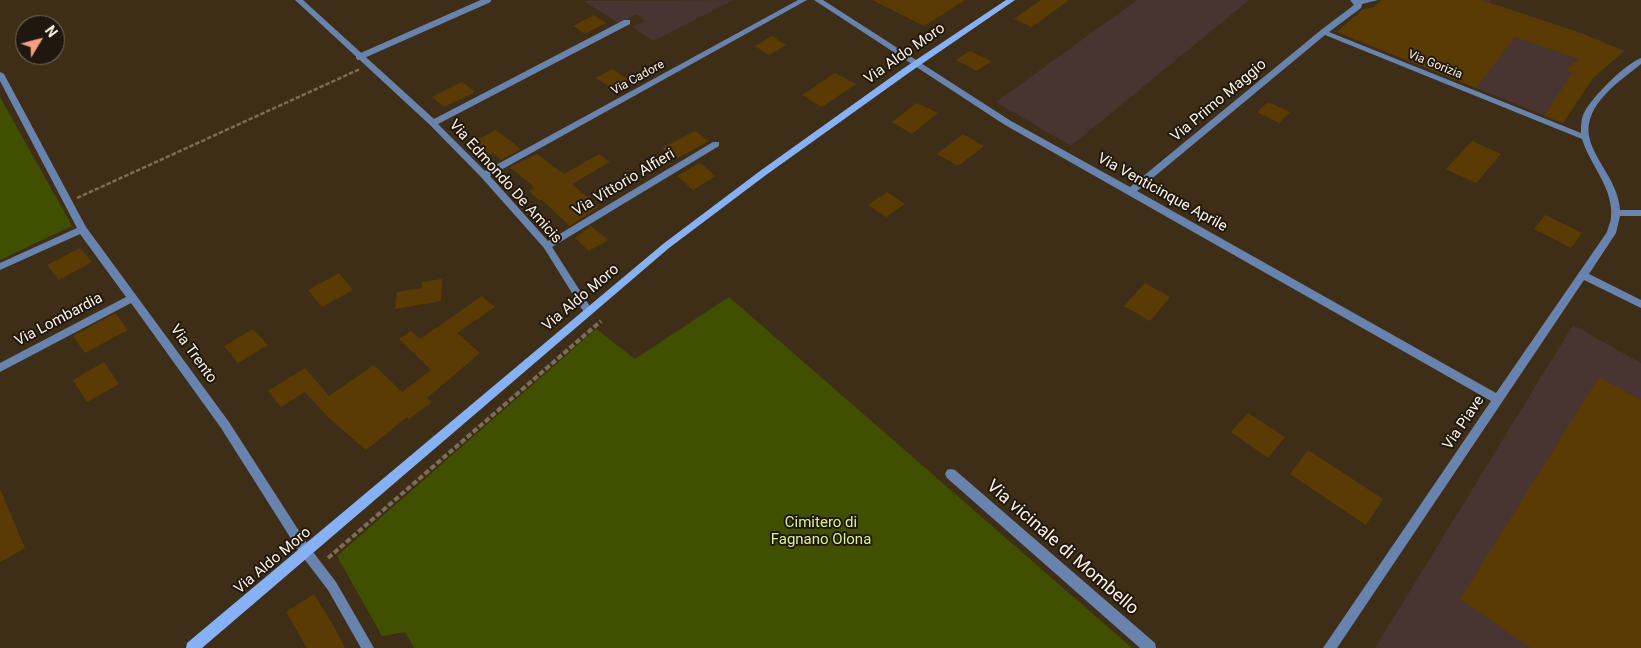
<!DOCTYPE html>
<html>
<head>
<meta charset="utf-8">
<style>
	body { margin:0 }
	#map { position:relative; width:1641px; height:648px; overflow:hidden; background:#3f2e17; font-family:Roboto,sans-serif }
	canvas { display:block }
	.north { position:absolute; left:15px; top:15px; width:50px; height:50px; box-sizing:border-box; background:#20180e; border:1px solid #786f63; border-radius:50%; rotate:53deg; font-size:14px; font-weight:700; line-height:20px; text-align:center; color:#fdf1e3 }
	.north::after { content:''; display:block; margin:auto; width:18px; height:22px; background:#f39f83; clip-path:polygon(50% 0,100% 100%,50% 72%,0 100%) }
</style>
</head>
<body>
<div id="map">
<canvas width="1641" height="648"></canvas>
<div class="north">N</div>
</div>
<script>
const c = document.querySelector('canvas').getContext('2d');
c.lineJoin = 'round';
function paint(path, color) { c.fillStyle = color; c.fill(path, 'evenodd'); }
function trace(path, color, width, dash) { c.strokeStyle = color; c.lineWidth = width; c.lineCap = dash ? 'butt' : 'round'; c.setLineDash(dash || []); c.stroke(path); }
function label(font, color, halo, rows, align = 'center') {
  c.font = font + ' Roboto,sans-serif'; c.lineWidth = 4; c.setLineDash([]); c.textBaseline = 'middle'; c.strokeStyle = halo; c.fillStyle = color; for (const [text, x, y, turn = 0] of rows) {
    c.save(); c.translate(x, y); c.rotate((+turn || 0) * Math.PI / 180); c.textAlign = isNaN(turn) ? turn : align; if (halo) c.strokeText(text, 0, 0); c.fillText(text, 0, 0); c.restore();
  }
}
const industrial = new Path2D(`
	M733 0 654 41 632 27 645 21 637 14 618 23 584 1Z
	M1137 0H1249L1071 146 996 102Z
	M1382 0H1492L1490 3 1586 35 1624 51 1590 80 1563 123 1337 32 1363 9 1373 8Z
	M1573 325 1641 363V648H1375Z`);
const green = new Path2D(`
	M0 97 72 226 0 260Z
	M729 297 1132 648H414L405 632 382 636 337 556 596 329 635 359Z`);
const building = new Path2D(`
	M872 0H965L924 26Z
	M1041 0H1069L1032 27 1014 19Z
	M1382 0H1481L1586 35 1624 51 1593 78 1563 123 1544 116 1572 73 1566 70 1579 59 1515 37 1476 88 1337 32 1363 9 1373 8Z
	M594 15 606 23 585 34 573 26Z
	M772 36 786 45 769 55 755 46Z
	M970 51 991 61 977 71 956 60Z
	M612 69 629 80 613 89 596 78Z
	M835 73 856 84 822 107 802 95Z
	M462 82 475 92 444 107 432 97Z
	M1268 102 1290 112 1279 123 1257 112Z
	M917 103 938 113 912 134 892 122Z
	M496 130 521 149 501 160 493 153 490 155 474 142Z
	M695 131 709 141 676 159 662 148Z
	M963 134 984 146 958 166 937 154Z
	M1472 141 1501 154 1476 183 1446 169Z
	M537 154 564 174 599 154 610 162 572 184 598 207 570 226 542 200 540 201 529 191 535 188 510 167Z
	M700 163 716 176 693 190 677 176Z
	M887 192 905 204 886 217 868 205Z
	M1545 215 1582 233 1571 248 1534 229Z
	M591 226 608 240 589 251 575 238Z
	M80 248 92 262 59 280 47 265Z
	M339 273 353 290 322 307 308 290Z
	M442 279 441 301 395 309 397 292 422 288V282Z
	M1145 283 1170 297 1150 321 1124 306Z
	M482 296 495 307 457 333 480 353 427 398 432 402 409 419 407 417 366 450 328 417 305 392 281 407 268 391 305 368 329 396 374 365 402 392 431 370 399 339 411 331 420 339Z
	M115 313 128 330 85 353 73 336Z
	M253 329 268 345 238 363 224 346Z
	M104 362 119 384 87 402 73 380Z
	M1599 377 1641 400V648H1531L1460 599Z
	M1248 413 1285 437 1268 458 1231 432Z
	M1308 450 1383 499 1366 525 1290 474Z
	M0 489 25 548 0 562Z
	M314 594 334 627 345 648H307L286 612Z`);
const pathFar1 = new Path2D(`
	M77 198 360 69`);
const path = new Path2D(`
	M328 558 601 321`);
const lane = new Path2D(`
	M359 57 488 0`);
const street = new Path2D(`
	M295 0H303L434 119 624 20H630V24L438 124 485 171 798 0H807L490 176 548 241 713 142H719V146L552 247 593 311 588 315 585 314 544 248 481 177 430 125Z
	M814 0H823L1011 121 1130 187 1321 30 1354 5 1350 0H1378L1362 4 1361 8 1329 32 1581 133C1581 126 1581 119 1584 113 1592 97 1625 64 1641 58V64C1620 81 1584 104 1589 136 1591 147 1598 158 1603 167 1611 180 1619 194 1620 210H1641V216H1620L1616 233 1589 274 1641 300V308L1584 280 1337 648H1323L1491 401 1005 125ZM1325 35 1582 139C1590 165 1614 189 1611 217 1611 222 1608 227 1607 232L1496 393 1137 191Z
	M0 72 4 74 86 227 229 422 310 548 336 582 374 648H361L328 590 302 556 221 428 131 303 0 372V363L126 297 80 234 0 270V263L77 228 0 81Z
	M951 469 955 470 1155 643 1156 648H1140L947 478 945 474 947 470Z`);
const secondary = new Path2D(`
	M1006 0H1015L910 72 766 175 669 248 202 648H186L187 643 663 244 760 171 904 68Z`);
const farStreetnames = [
	["Via Gorizia",1435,65,22],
	["Via Cadore",638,78,-29]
];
const streetNames = [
	["Via Aldo Moro",905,54,-35],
	["Via Primo Maggio",1219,101,-40],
	["Via Edmondo De Amicis",505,182,48],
	["Via Vittorio Alfieri",624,183,-31],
	["Via Venticinque Aprile",1162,193,29],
	["Via Aldo Moro",581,298,-40],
	["Via Lombardia",59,320,-28],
	["Via Trento",193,354,54],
	["Via Piave",1464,423,-56],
	["Via Aldo Moro",273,561,-40]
];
const parkNames = [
	["Cimitero di",821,523],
	["Fagnano Olona",821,540]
];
const nearStreetnames = [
	["Via vicinale di Mombello",1062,548,41]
];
paint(industrial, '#483430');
paint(green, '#405000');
paint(building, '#5b3b04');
trace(pathFar1, '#7c6d59', 2.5, [4.5, 2]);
trace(path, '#7c6d59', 4, [5.5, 2.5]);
trace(lane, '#6883ad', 6);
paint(street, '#6883ad');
paint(secondary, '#86b1f4');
label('12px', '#fdf1e3', '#20180e', farStreetnames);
label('15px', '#fdf1e3', '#20180e', streetNames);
label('15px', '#d6f28e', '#20180e', parkNames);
label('18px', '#fdf1e3', '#20180e', nearStreetnames);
</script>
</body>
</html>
